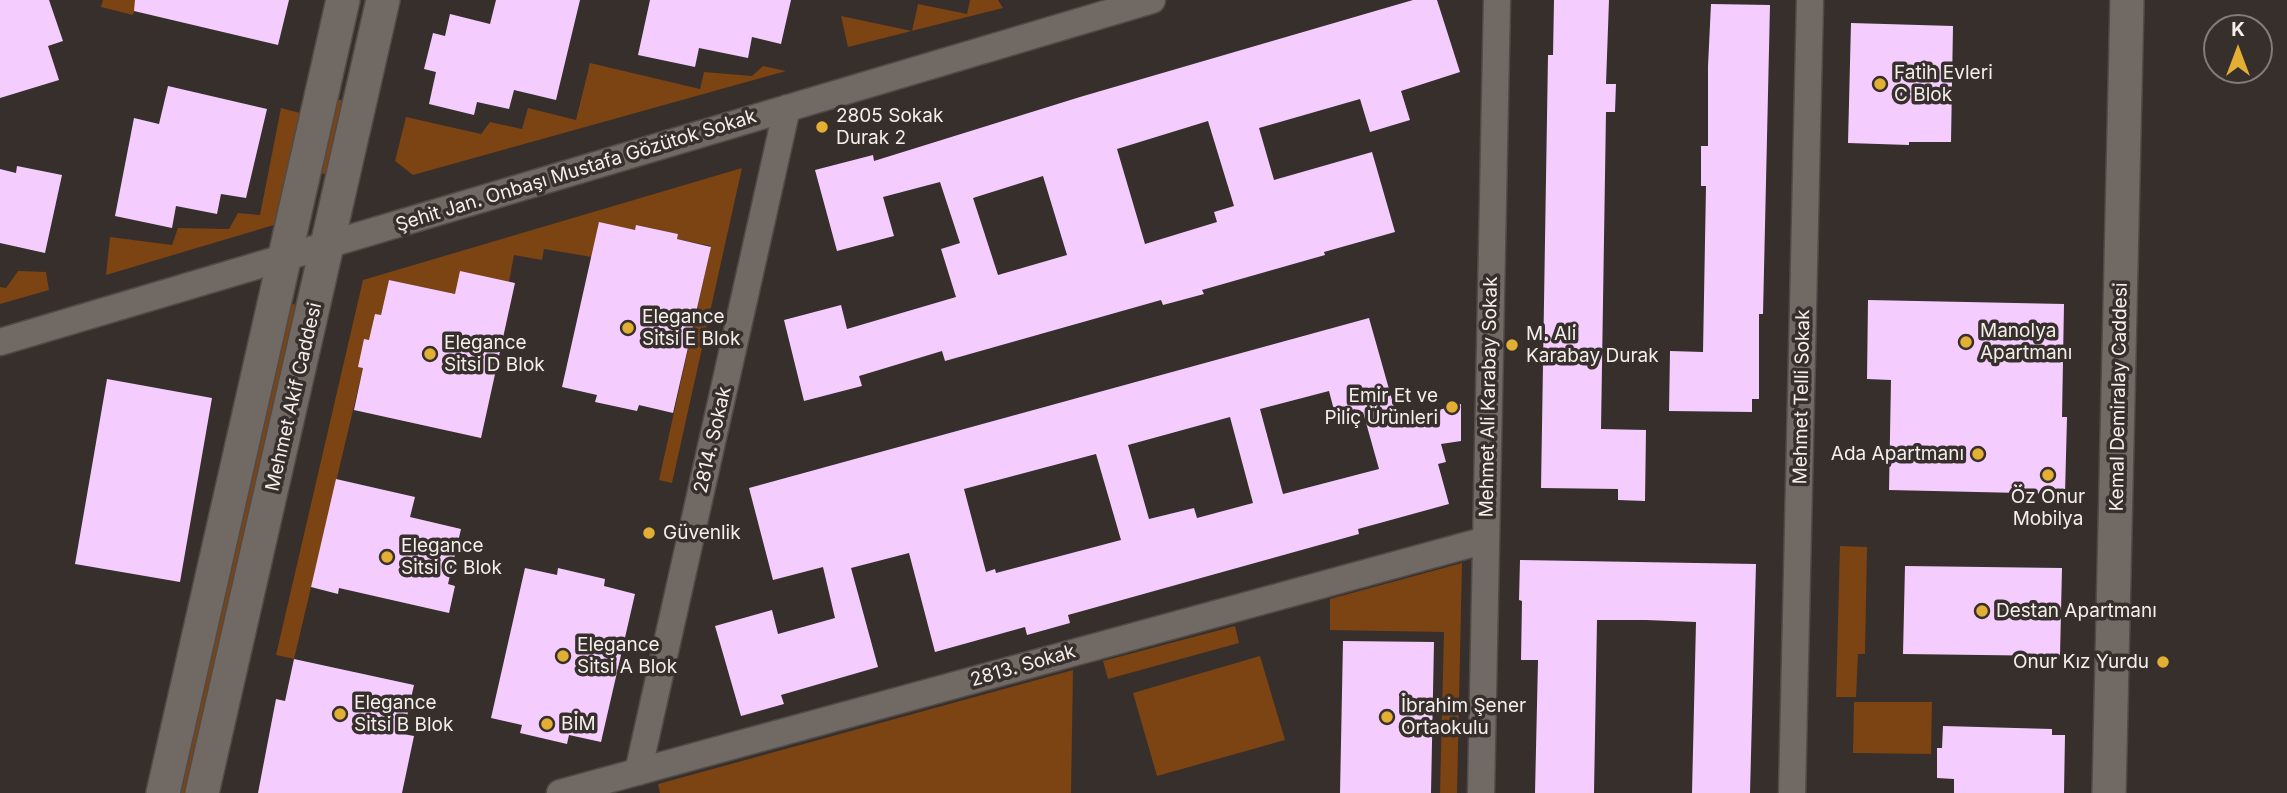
<!DOCTYPE html>
<html>
<head>
<meta charset="utf-8">
<style>
	body { margin:0 }
	#map { position:relative; width:2287px; height:793px; overflow:hidden; background:#372f2b; font-family:Inter,sans-serif }
	canvas { display:block }
	.north { position:absolute; left:2203px; top:14px; width:70px; height:70px; box-sizing:border-box; background:#372f2b; border:2px solid #837c78; border-radius:50%; rotate:0deg; font-size:19px; font-weight:700; line-height:28px; text-align:center; color:#f4efec }
	.north::after { content:''; display:block; margin:auto; width:24px; height:32px; background:#e2af34; clip-path:polygon(50% 0,100% 100%,50% 72%,0 100%) }
</style>
</head>
<body>
<div id="map">
<canvas width="2287" height="793"></canvas>
<div class="north">K</div>
</div>
<script>
const c = document.querySelector('canvas').getContext('2d');
c.lineJoin = 'round';
function paint(path, color) { c.fillStyle = color; c.fill(path, 'evenodd'); }
function trace(path, color, width, dash) { c.strokeStyle = color; c.lineWidth = width; c.lineCap = dash ? 'butt' : 'round'; c.setLineDash(dash || []); c.stroke(path); }
function label(font, color, halo, rows, align = 'center') {
  c.font = font + ' Inter,sans-serif'; c.lineWidth = 7; c.setLineDash([]); c.textBaseline = 'middle'; c.strokeStyle = halo; c.fillStyle = color; for (const [text, x, y, turn = 0] of rows) {
    c.save(); c.translate(x, y); c.rotate((+turn || 0) * Math.PI / 180); c.textAlign = isNaN(turn) ? turn : align; if (halo) c.strokeText(text, 0, 0); c.fillText(text, 0, 0); c.restore();
  }
}
const green = new Path2D(`
	M103 0H137L133 15 101 7Z
	M970 0H998L1003 8 848 47 841 16 912 31 918 4 967 14Z
	M590 63 700 89 704 72 752 76 763 66 786 71 413 175 395 161 406 117 481 134 490 122 522 129 528 108 576 120Z
	M336 99 347 101 331 175 319 173Z
	M281 108 300 113 274 225 106 275 110 237 172 245 178 228 229 229 238 213 260 215Z
	M742 168 672 483 659 480 711 246 677 239 678 234 637 225 635 230 592 257 544 249 542 260 514 255 509 282 455 294 389 280 381 315 363 368 294 659 276 655 363 280Z
	M18 271 46 272 49 290 0 304V287L6 288Z
	M290 304 302 305 189 793H177Z
	M1840 546 1867 547 1865 654H1858L1856 697H1836Z
	M1462 563 1457 793H1440L1444 632 1330 630V599Z
	M1235 626 1239 643 1108 679 1103 661Z
	M1260 656 1285 740 1157 776 1133 693Z
	M1073 670 1071 793H660L658 784Z
	M1854 702H1932L1931 754 1853 753Z`);
const building = new Path2D(`
	M0 0H49L63 41 48 46 59 80 0 98Z
	M135 0H289L278 45 134 11Z
	M496 0H580L556 100 514 90 509 109 477 102 474 115 429 104 436 72 424 69 433 33 445 36 450 14 490 24Z
	M650 0H791L781 44 752 37 748 58 699 48 695 67 638 55Z
	M1413 0H1437L1460 72 1401 91 1410 120 1370 132 1360 99 1259 128 1274 180 1372 152 1395 232 1324 252 1325 255 1202 290 1204 294 1163 305 1161 300 945 361 942 351 859 376 862 386 804 401 784 320 841 305 847 329 956 297 941 249 960 243 940 182 883 197 894 236 837 251 815 170 873 155 874 161 1080 97ZM1208 121 1234 206 1214 212 1217 222 1145 244 1117 149ZM1043 176 1067 255 998 275 973 198Z
	M1554 0H1609L1606 84H1616L1615 112H1606L1601 429 1646 430 1645 501 1618 500V489L1541 488 1548 55H1553Z
	M1711 4 1770 5 1763 314H1759V399H1752V412L1669 411 1670 351 1703 352 1706 186H1701V146H1708V66Z
	M1851 23 1953 26 1951 142H1909V145L1848 143Z
	M168 86 267 109 246 198 221 194 217 214 176 206 172 228 115 216 134 118 159 124Z
	M17 166 62 175 45 253 0 243V169L16 173Z
	M599 222 635 230 636 225 678 234 677 239 711 247 673 413 639 405 637 411 595 402 597 395 562 387Z
	M460 271 515 283 481 438 354 410 363 368 358 367 364 339 369 340 375 314 381 315 389 280 455 294Z
	M1868 300 2064 304 2062 417H2067L2065 494 1889 490 1891 380 1867 379Z
	M1369 318 1398 421 1461 404V441L1441 444 1446 462 1438 464 1449 504 1358 529 1359 534 1068 615 1070 623 1027 635 1025 627 935 652 909 553 851 568 878 667 781 695 784 704 741 716 715 626 772 610 778 634 835 618 823 567 773 580 749 488ZM1329 391 1335 414 1355 409 1356 414 1363 412 1379 469 1283 494 1260 409ZM1230 417 1253 503 1197 518 1194 508 1149 519 1128 445ZM1096 454 1121 540 996 573 995 569 986 572 964 489Z
	M107 379 212 398 180 582 75 564Z
	M336 479 415 497 410 517 461 529 448 584 455 586 449 613 339 588 338 594 311 587Z
	M1520 560 1756 564 1750 793H1692L1696 622 1646 620H1597L1594 793H1535L1538 660H1521L1522 601 1519 600Z
	M1905 566 2062 568 2060 656 1903 654Z
	M525 568 557 575 558 568 605 579 604 586 635 594 601 742 569 735 567 744 520 733 522 725 491 718Z
	M1343 641 1434 642 1431 793H1340Z
	M294 659 414 685 403 734 414 736 402 793H258L276 699 285 701Z
	M1943 726 2052 729V735H2065L2064 793H1954V779L1937 778V748H1942Z`);
const minor = new Path2D(`
	M0 342 1152 0
	M638 772 787 108
	M560 793 1486 540
	M1481 793 1497 0
	M1792 793 1810 0`);
const tertiary = new Path2D(`
	M163 793 343 0
	M202 793 383 0
	M2109 793 2127 0`);
const markers = [
	[1880,84,7,"#e2af34"],
	[822,127,7,"#e2af34"],
	[628,328,7,"#e2af34"],
	[1966,342,7,"#e2af34"],
	[1512,345,7,"#e2af34"],
	[430,354,7,"#e2af34"],
	[1452,407,7,"#e2af34"],
	[1978,454,7,"#e2af34"],
	[2048,475,7,"#e2af34"],
	[649,533,7,"#e2af34"],
	[387,557,7,"#e2af34"],
	[1982,611,7,"#e2af34"],
	[563,656,7,"#e2af34"],
	[2163,662,7,"#e2af34"],
	[340,714,7,"#e2af34"],
	[1387,717,7,"#e2af34"],
	[547,724,7,"#e2af34"]
];
const poiNames = [
	["Fatih Evleri",1894,73],
	["C Blok",1894,95],
	["2805 Sokak",836,116],
	["Durak 2",836,138],
	["Elegance",642,317],
	["Sitsi E Blok",642,339],
	["Manolya",1980,331],
	["Apartmanı",1980,353],
	["M. Ali",1526,334],
	["Karabay Durak",1526,356],
	["Elegance",444,343],
	["Sitsi D Blok",444,365],
	["Emir Et ve",1438,396,"right"],
	["Piliç Ürünleri",1438,418,"right"],
	["Ada Apartmanı",1964,454,"right"],
	["Öz Onur",2048,497,"center"],
	["Mobilya",2048,519,"center"],
	["Güvenlik",663,533],
	["Elegance",401,546],
	["Sitsi C Blok",401,568],
	["Destan Apartmanı",1996,611],
	["Elegance",577,645],
	["Sitsi A Blok",577,667],
	["Onur Kız Yurdu",2149,662,"right"],
	["Elegance",354,703],
	["Sitsi B Blok",354,725],
	["İbrahim Şener",1401,706],
	["Ortaokulu",1401,728],
	["BİM",561,724]
];
const streetNames = [
	["Şehit Jan. Onbaşı Mustafa Gözütok Sokak",576,171,-17],
	["Mehmet Akif Caddesi",294,397,-77],
	["Mehmet Ali Karabay Sokak",1489,397,-89],
	["Mehmet Telli Sokak",1802,397,-89],
	["Kemal Demiralay Caddesi",2119,397,-89],
	["2814. Sokak",713,440,-77],
	["2813. Sokak",1023,666,-16]
];
paint(green, '#7c4313');
paint(building, '#f4cdfe');
trace(minor, '#514b47', 29);
trace(tertiary, '#514b47', 36);
trace(minor, '#716964', 26);
trace(tertiary, '#716964', 33);
for (const [x, y, r, color] of markers) { const dot = new Path2D(); dot.arc(x, y, r, 0, 2 * Math.PI); c.fillStyle = color; c.fill(dot); trace(dot, '#372f2b', 2.5); }
label('19px', '#f4efec', '#372f2b', poiNames, 'left');
label('19px', '#f4efec', '#372f2b', streetNames);
</script>
</body>
</html>
